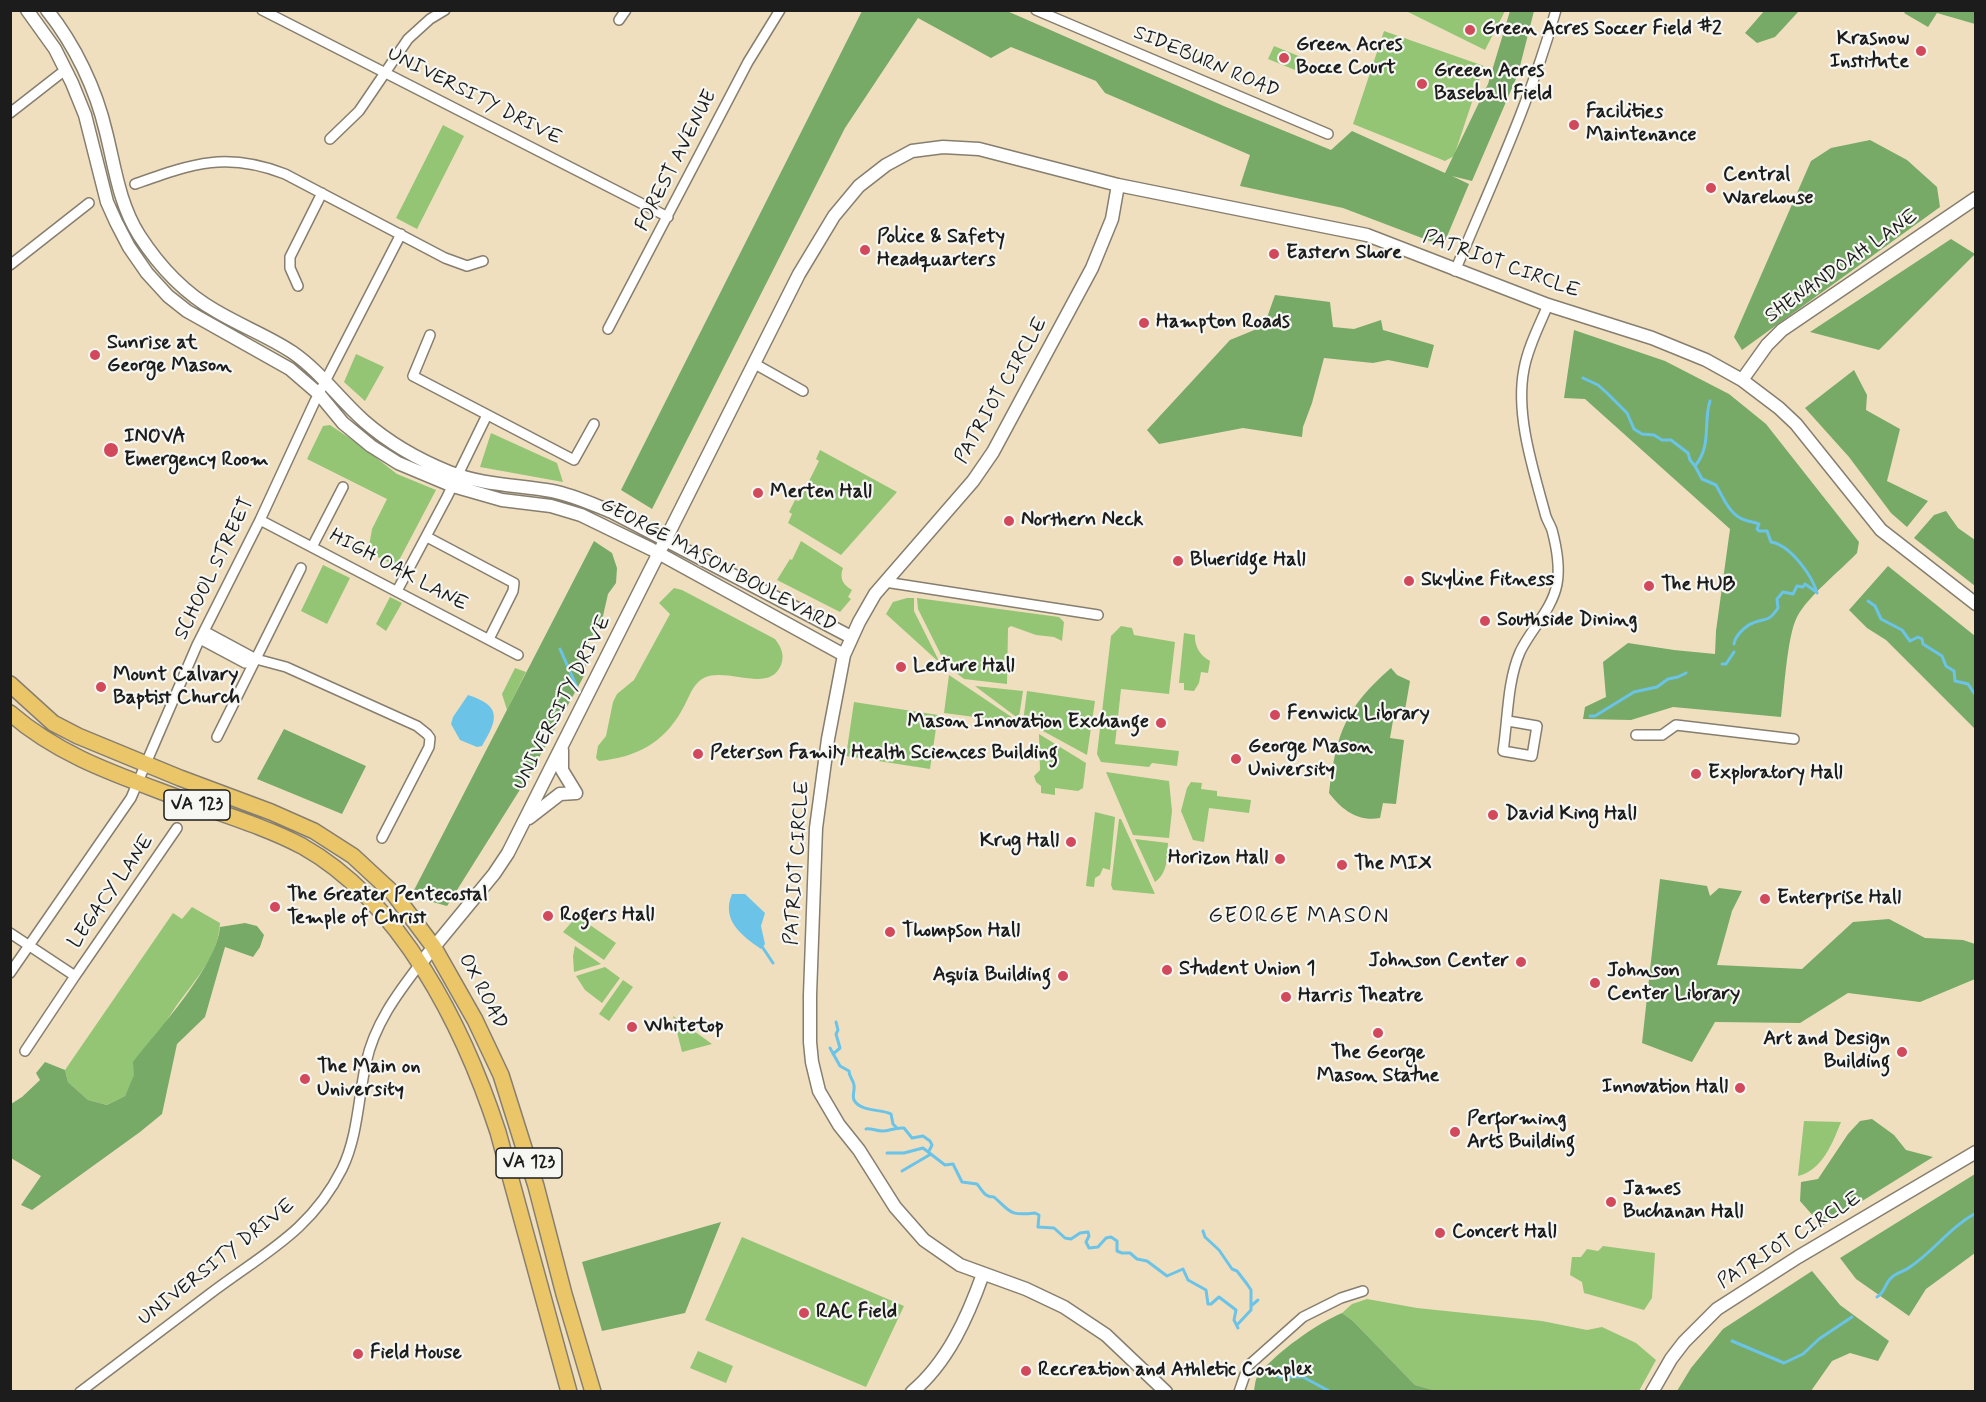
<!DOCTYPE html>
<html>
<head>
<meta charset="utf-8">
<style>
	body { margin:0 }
	#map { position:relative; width:1986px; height:1402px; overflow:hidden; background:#efdfbf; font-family:Mynerve,sans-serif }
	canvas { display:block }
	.frame { position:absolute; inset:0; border:12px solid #1c1c1c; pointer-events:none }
</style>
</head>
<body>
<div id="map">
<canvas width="1986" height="1402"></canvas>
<div class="frame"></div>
</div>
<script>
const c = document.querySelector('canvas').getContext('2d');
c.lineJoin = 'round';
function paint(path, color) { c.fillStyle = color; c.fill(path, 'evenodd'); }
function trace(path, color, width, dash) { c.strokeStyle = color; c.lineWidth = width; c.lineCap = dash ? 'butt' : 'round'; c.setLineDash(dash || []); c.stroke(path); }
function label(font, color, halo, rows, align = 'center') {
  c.font = font + ' Mynerve,sans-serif'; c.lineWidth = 4.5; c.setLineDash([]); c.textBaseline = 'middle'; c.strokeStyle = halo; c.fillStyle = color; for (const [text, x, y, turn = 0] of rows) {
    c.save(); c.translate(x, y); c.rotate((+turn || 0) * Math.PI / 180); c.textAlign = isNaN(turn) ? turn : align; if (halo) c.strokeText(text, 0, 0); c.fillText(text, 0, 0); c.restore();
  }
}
const green = new Path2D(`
	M1406 11H1505L1485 50Z
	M1384 31 1484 66 1454 156 1445 161 1353 124Z
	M1274 46 1301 57 1295 70 1268 59Z
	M443 125 464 136 417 229 396 218Z
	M356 354 384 367 365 401 344 382Z
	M330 425 357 443 397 474 436 490 396 566 368 552 372 529 387 499 307 459 323 426Z
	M491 433 557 463 563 482 480 467Z
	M820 450 897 492 841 555 788 523 792 514 789 512 795 500 799 501 819 461 816 459Z
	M801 541 843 568C839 578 843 585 852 590L848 597 851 599 840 612 777 580 790 559 792 560Z
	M323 565 350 578 327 624 301 611Z
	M674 588 682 590 775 639C781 647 785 655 781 665 769 695 725 665 702 679 692 685 688 700 682 710 663 744 636 757 599 761L596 758 598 746 606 736 613 702 617 694 634 680 670 614 659 603Z
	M390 597 402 603 386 631 376 624Z
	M907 598H914V611L940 663 886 614 893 602Z
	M917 598 1059 617 1064 622 1062 641 1054 637 1036 635 1011 626 1008 628 1007 684 964 679 946 665 918 609Z
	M1121 626 1132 628 1134 635 1175 642 1169 694 1121 689 1115 744 1179 751 1177 766 1152 763 1149 767 1101 762 1097 754 1111 636Z
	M1184 633 1195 635C1194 645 1200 656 1210 661L1208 673 1201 672 1199 683 1194 691 1184 690V683H1179Z
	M515 668 526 672 507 710 502 694Z
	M949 675 1013 718V722L944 713Z
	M975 686 1023 691 1019 717 1015 716Z
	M1027 691 1095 701 1087 755 1032 725 1023 722Z
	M854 702 938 715 930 769 846 756Z
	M1039 734 1086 763 1083 788 1078 791 1055 788V795L1041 793V786L1036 782 1034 776 1040 770Z
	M1106 772 1169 781 1172 811 1169 838 1133 835Z
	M1191 782 1202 783 1201 789 1217 791V796L1251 800 1249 813 1209 808 1204 842 1193 840 1181 811 1187 788Z
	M1095 812 1115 817 1110 870 1103 868 1100 875 1095 878 1094 887 1086 886Z
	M1119 819H1121L1155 894 1113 890 1111 885Z
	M1135 839 1168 843C1167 857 1168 873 1155 882Z
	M192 907 220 923C218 960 191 983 173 1011 155 1038 138 1067 125 1096L107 1105 88 1100 68 1082 65 1070 173 913 182 919Z
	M577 916 616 943 604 960 563 932Z
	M575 946 601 964 574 972 573 956Z
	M605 967 620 978 602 1003 585 990 576 976Z
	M623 980 633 987 609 1021 599 1014Z
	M673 1016 712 1044 682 1052Z
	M1804 1121 1841 1122C1833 1142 1822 1171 1798 1176Z
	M742 1237 904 1306 866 1387 705 1320Z
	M1603 1246 1655 1253 1652 1298 1644 1310 1584 1293 1582 1282 1570 1275 1572 1257H1581L1587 1249 1598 1251Z
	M1367 1299 1417 1308 1542 1321 1587 1330 1602 1327 1636 1343 1656 1360 1639 1391H1437L1415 1385 1353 1321 1342 1313 1352 1304Z
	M698 1351 733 1366 726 1383 690 1368Z`);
const forest = new Path2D(`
	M1765 10H1799V11L1775 37 1757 43 1745 33Z
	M862 11H1007L1226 107 1331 150 1352 131 1445 173 1488 84 1510 11H1534L1518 74 1472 181 1452 176 1469 184 1443 246 1343 208 1240 186 1250 155 1105 93 1096 81 1011 47 991 58 918 18 845 128 652 509 621 490Z
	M1906 11H1975V24L1937 13 1928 27 1904 13Z
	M1870 140 1907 160 1937 187 1940 207 1742 350 1734 337 1811 161 1831 148Z
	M1951 239 1975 254 1879 350 1810 332Z
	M1275 295 1330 302 1333 327 1354 329 1381 320 1383 330 1434 345 1428 368 1388 360 1373 363 1324 358 1312 403 1303 427 1302 437 1243 428 1159 444 1147 430 1230 340 1264 326Z
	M1574 330 1665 361 1729 394 1766 424 1859 542 1857 553C1840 571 1808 596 1797 617 1787 636 1784 693 1781 717L1673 707 1631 720 1583 719 1585 707 1606 697 1603 662 1628 643 1674 650 1715 654 1716 631 1730 529 1585 399 1564 398Z
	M1854 370 1867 395 1866 410 1900 429 1887 481 1928 501 1907 527 1891 513 1849 457 1805 408Z
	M1946 511 1958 528 1975 540V586L1914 538 1934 515Z
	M594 541 612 553 617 568 616 583 608 594 603 616 582 655 587 659 585 674 531 772 447 906 411 896Z
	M1888 566 1975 636V729L1886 640 1867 628 1849 610Z
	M1391 668 1397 675 1410 681 1405 710 1395 709 1390 738 1404 740 1396 804 1383 803 1380 818C1358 822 1342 810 1329 793 1336 734 1345 708 1391 668Z
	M284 729 366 766 342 814 257 779Z
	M1660 879 1707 886 1710 896 1719 888 1742 891 1732 911 1717 965 1802 969 1853 922 1889 919 1925 938 1963 940 1975 944V979L1920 1002 1848 993 1800 1023 1715 1022 1692 1062 1642 1043Z
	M245 923 257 926 264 935 260 947 253 957 225 947 205 1017 177 1044 162 1114 140 1132 32 1210 21 1205 41 1176 11 1158V1104L22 1097 40 1080 36 1073 45 1062 65 1070 68 1082 88 1100 107 1105 125 1096 134 1075 133 1062C158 1030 217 966 220 927Z
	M1872 1119 1894 1135 1906 1150 1933 1157 1822 1226 1800 1201 1801 1182 1818 1179 1848 1134 1860 1121Z
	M1975 1174V1253L1926 1289 1909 1316 1856 1279 1840 1258Z
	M721 1222 685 1313 602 1331 582 1262Z
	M1812 1271 1840 1305 1889 1341 1878 1361 1850 1353 1832 1361 1811 1391H1677L1691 1368 1723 1329Z
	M1342 1313 1353 1321 1415 1385 1437 1391H1254C1255 1386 1255 1378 1259 1374 1277 1352 1316 1324 1342 1313Z`);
const water = new Path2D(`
	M468 695C502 706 498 719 482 746L477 747 460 740 451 724 453 717Z
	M732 894H745L765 913 761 926 765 944 761 949C741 935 721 920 732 894Z`);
const stream = new Path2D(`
	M1583 378 1598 385 1607 393 1627 413 1634 429 1642 434 1654 435 1662 440H1671L1688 453 1690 460 1695 466 1702 479 1716 485C1723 497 1730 516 1745 520 1750 522 1755 522 1759 524L1757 529 1759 531H1767L1771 542C1790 545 1812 575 1817 593
	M1695 466C1712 446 1703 423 1710 401
	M1868 601 1875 606 1881 619 1902 630 1910 641 1918 637 1922 639 1923 644 1942 656 1946 666 1954 671 1955 681 1968 684 1976 696
	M1734 644C1735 636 1745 626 1753 623 1766 617 1767 624 1778 608L1777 599 1783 592 1793 594 1797 586 1803 587 1805 584 1815 591
	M560 649 577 687
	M1722 664H1726L1734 652
	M1590 716H1595L1634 692 1657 687 1668 679 1678 677 1686 673
	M761 945 773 963
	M830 1048 840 1066 849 1071C849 1077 853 1079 854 1085 855 1090 852 1096 854 1100 860 1112 882 1109 891 1114L893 1124 896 1127
	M833 1054 840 1048 836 1034 838 1030 836 1022
	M866 1129C871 1128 876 1131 882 1131 890 1131 895 1127 904 1128L912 1138 923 1136 930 1141 932 1145 929 1151
	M887 1153H904L923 1148 945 1165 953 1164 962 1182 977 1184C983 1191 984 1197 994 1197 1011 1212 1009 1216 1035 1213L1039 1215 1038 1227 1054 1228 1065 1238 1071 1239 1080 1233 1088 1232 1089 1236 1086 1242 1089 1248 1098 1247 1106 1238 1111 1237 1117 1241V1251L1122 1253H1130L1137 1259 1147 1261 1167 1276 1183 1269 1188 1280 1206 1290 1208 1304H1211L1219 1297 1236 1310 1234 1320 1238 1328
	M902 1171 931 1154
	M1203 1231 1205 1237 1219 1250 1232 1269 1237 1271 1247 1284 1251 1290V1310L1237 1325
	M1877 1297C1885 1292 1884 1286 1890 1279 1896 1272 1904 1272 1910 1267 1934 1251 1950 1227 1976 1213
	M1251 1306 1258 1300
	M1732 1341 1784 1363 1803 1354 1819 1339 1852 1317
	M1279 1377H1303L1331 1392`);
const minor = new Path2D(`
	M262 10 668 217
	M1036 10 1328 134
	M619 20 626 10
	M10 113 60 74
	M330 139 359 111 408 39 430 19 445 10
	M135 184C192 164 225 151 285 174L445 258 467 266 483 261
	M10 265 89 203
	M1455 271C1491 185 1531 100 1556 10
	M298 286 290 268V257L322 193
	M608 329 748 62 780 10
	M430 335 413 376 574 460 594 424
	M755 364 803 391
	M260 520 518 655
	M427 537 514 583 513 591 489 639
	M312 547 343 487
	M885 582 1098 615
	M397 591 447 497 487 415
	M204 631 256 659 286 667 417 726 427 734 430 738 429 747 382 838
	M200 639 245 663 256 659
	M1508 721 1537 726 1532 756 1503 751C1508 719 1507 682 1520 652 1531 629 1552 610 1557 584 1560 568 1556 545 1552 530 1550 524 1546 519 1545 513 1533 469 1515 414 1524 369 1528 347 1539 326 1548 305
	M1636 735H1662L1676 725 1794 739
	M217 737 301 568
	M10 933 75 976 177 828
	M10 973 131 798 197 645 260 520 315 401 401 234
	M25 1051 75 976
	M80 1392C124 1359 168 1326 211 1293 264 1253 311 1231 342 1169 358 1136 358 1099 366 1063 374 1025 397 994 420 964
	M1239 1392 1248 1366 1303 1317 1341 1298 1363 1291`);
const tertiary = new Path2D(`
	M27 10 55 49 72 83 85 115 107 202 116 222 129 247 147 273 168 296 187 311 290 369 319 394 343 423 371 446 398 463 453 486 502 500 551 506 581 515 651 549 844 655
	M47 10C75 45 96 89 106 132 115 168 119 203 139 235 159 266 184 293 216 311 241 326 268 336 292 352 320 371 339 399 364 421 388 442 419 460 449 472 482 485 517 485 552 491 573 495 592 504 612 512L851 637
	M1118 185 1112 219 1092 268 993 452 973 481 875 594 859 622 844 655 828 739 816 828 810 995V1042L812 1062 819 1091 839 1125 859 1150 895 1207 924 1240 960 1265 1026 1289 1064 1307 1106 1335 1166 1392
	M1742 380 1767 345 1782 330 1976 198
	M562 750V770L576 793
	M529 818 560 794 576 793
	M420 964 494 874 508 853 799 274 834 216 859 186 886 165 912 151 943 147 979 149 1118 185 1367 235 1548 305 1652 338 1706 360 1742 380 1779 408 1796 424 1881 530 1976 604
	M912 1392C948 1362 968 1316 983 1274
	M1652 1392 1671 1359 1684 1342 1717 1309 1798 1257 1976 1152`);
const primary = new Path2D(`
	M10 684 53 723 78 736 180 778 271 812 314 831 353 856 394 894 433 946 475 1020 501 1075 536 1186 564 1294 593 1392
	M10 713C62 758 121 776 184 800 222 814 266 827 302 846 402 902 464 1028 498 1132L569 1392`);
const markers = [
	[1470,30,6,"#d1495b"],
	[1921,51,6,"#d1495b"],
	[1284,58,6,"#d1495b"],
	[1422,84,6,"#d1495b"],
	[1574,125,6,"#d1495b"],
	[1711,188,6,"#d1495b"],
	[865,250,6,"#d1495b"],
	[1274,254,6,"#d1495b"],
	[1144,323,6,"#d1495b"],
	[95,355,6,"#d1495b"],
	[111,450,8,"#d1495b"],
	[758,493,6,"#d1495b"],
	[1009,521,6,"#d1495b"],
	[1178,561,6,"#d1495b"],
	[1409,581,6,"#d1495b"],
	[1649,586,6,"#d1495b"],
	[1485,621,6,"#d1495b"],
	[901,667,6,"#d1495b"],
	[101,687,6,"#d1495b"],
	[1275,715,6,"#d1495b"],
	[1161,723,6,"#d1495b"],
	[698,754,6,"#d1495b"],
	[1236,759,6,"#d1495b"],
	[1696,774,6,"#d1495b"],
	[1493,815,6,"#d1495b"],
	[1071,842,6,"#d1495b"],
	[1280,859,6,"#d1495b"],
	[1342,865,6,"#d1495b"],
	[1765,899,6,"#d1495b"],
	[275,907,6,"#d1495b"],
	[548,916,6,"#d1495b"],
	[890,932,6,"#d1495b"],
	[1521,962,6,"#d1495b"],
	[1167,970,6,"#d1495b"],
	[1063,976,6,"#d1495b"],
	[1595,983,6,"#d1495b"],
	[1286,997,6,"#d1495b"],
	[632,1027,6,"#d1495b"],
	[1378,1033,6,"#d1495b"],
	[1902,1052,6,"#d1495b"],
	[305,1079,6,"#d1495b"],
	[1740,1088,6,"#d1495b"],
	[1455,1132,6,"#d1495b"],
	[1611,1202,6,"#d1495b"],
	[1440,1233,6,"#d1495b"],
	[804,1313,6,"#d1495b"],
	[358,1354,6,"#d1495b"],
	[1026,1371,6,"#d1495b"]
];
const shields = [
	[197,805,66],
	[529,1163,66]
];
const shieldNames = [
	["VA 123",197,805],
	["VA 123",529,1163]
];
const poiNames = [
	["Green Acres Soccer Field #2",1482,30],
	["Krasnow",1909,40,"right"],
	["Institute",1909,63,"right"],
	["Green Acres",1296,46],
	["Bocce Court",1296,69],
	["Greeen Acres",1434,72],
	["Baseball Field",1434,95],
	["Facilities",1586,113],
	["Maintenance",1586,136],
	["Central",1723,176],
	["Warehouse",1723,199],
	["Police & Safety",877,238],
	["Headquarters",877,261],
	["Eastern Shore",1286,254],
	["Hampton Roads",1156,323],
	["Sunrise at",107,344],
	["George Mason",107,367],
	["INOVA",124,438],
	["Emergency Room",124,461],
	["Merten Hall",770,493],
	["Northern Neck",1021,521],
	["Blueridge Hall",1190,561],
	["Skyline Fitness",1421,581],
	["The HUB",1661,586],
	["Southside Dining",1497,621],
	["Lecture Hall",913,667],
	["Mount Calvary",113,676],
	["Baptist Church",113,699],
	["Fenwick Library",1287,715],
	["Mason Innovation Exchange",1149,723,"right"],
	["George Mason",1248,748],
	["University",1248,771],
	["Peterson Family Health Sciences Building",710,754],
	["Exploratory Hall",1708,774],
	["David King Hall",1505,815],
	["Krug Hall",1059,842,"right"],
	["Horizon Hall",1268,859,"right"],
	["The MIX",1354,865],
	["The Greater Pentecostal",287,896],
	["Temple of Christ",287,919],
	["Enterprise Hall",1777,899],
	["Rogers Hall",560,916],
	["Thompson Hall",902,932],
	["Johnson Center",1509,962,"right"],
	["Student Union 1",1179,970],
	["Johnson",1607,972],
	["Center Library",1607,995],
	["Aquia Building",1051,976,"right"],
	["Harris Theatre",1298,997],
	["Whitetop",644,1027],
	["Art and Design",1890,1040,"right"],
	["Building",1890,1063,"right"],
	["The George",1378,1054,"center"],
	["Mason Statue",1378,1077,"center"],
	["The Main on",317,1068],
	["University",317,1091],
	["Innovation Hall",1728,1088,"right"],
	["Performing",1467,1120],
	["Arts Building",1467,1143],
	["James",1623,1190],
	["Buchanan Hall",1623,1213],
	["Concert Hall",1452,1233],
	["RAC Field",816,1313],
	["Field House",370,1354],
	["Recreation and Athletic Complex",1038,1371]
];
const streetNames = [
	["SIDEBURN ROAD",1206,63,23],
	["UNIVERSITY DRIVE",474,97,27],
	["FOREST AVENUE",677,161,-63],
	["PATRIOT CIRCLE",1501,265,20],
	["SHENANDOAH LANE",1842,267,-35],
	["PATRIOT CIRCLE",1002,391,-60],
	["GEORGE MASON BOULEVARD",718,566,28],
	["SCHOOL STREET",215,569,-64],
	["HIGH OAK LANE",398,571,28],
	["UNIVERSITY DRIVE",563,703,-63],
	["PATRIOT CIRCLE",798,863,-86],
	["LEGACY LANE",112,892,-55],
	["OX ROAD",482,992,62],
	["PATRIOT CIRCLE",1790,1241,-32],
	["UNIVERSITY DRIVE",217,1263,-38]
];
const quarterNames = [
	["GEORGE MASON",1299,917]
];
paint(green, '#93c575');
paint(forest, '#76aa66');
paint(water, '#6bc4e8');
trace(stream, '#6bc4e8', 3);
trace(minor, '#867e6e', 12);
trace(tertiary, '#867e6e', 15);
trace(primary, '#867e6e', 18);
trace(minor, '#fff', 9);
trace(tertiary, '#fff', 12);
trace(primary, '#eac669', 15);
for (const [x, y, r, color] of markers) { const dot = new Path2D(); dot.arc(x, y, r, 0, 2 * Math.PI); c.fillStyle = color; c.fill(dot); trace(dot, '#f6f6f2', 2); }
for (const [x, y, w] of shields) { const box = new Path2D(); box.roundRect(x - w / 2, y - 15, w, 30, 4.5); c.fillStyle = '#f6f6f2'; c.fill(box); trace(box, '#1c1c1c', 1.5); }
label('bold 18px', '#1c1c1c', null, shieldNames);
label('bold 20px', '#1c1c1c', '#f6f6f2', poiNames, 'left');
label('20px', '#1c1c1c', '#f6f6f2', streetNames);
c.letterSpacing = '1.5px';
label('22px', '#1c1c1c', '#f6f6f2', quarterNames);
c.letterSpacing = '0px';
</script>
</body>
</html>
